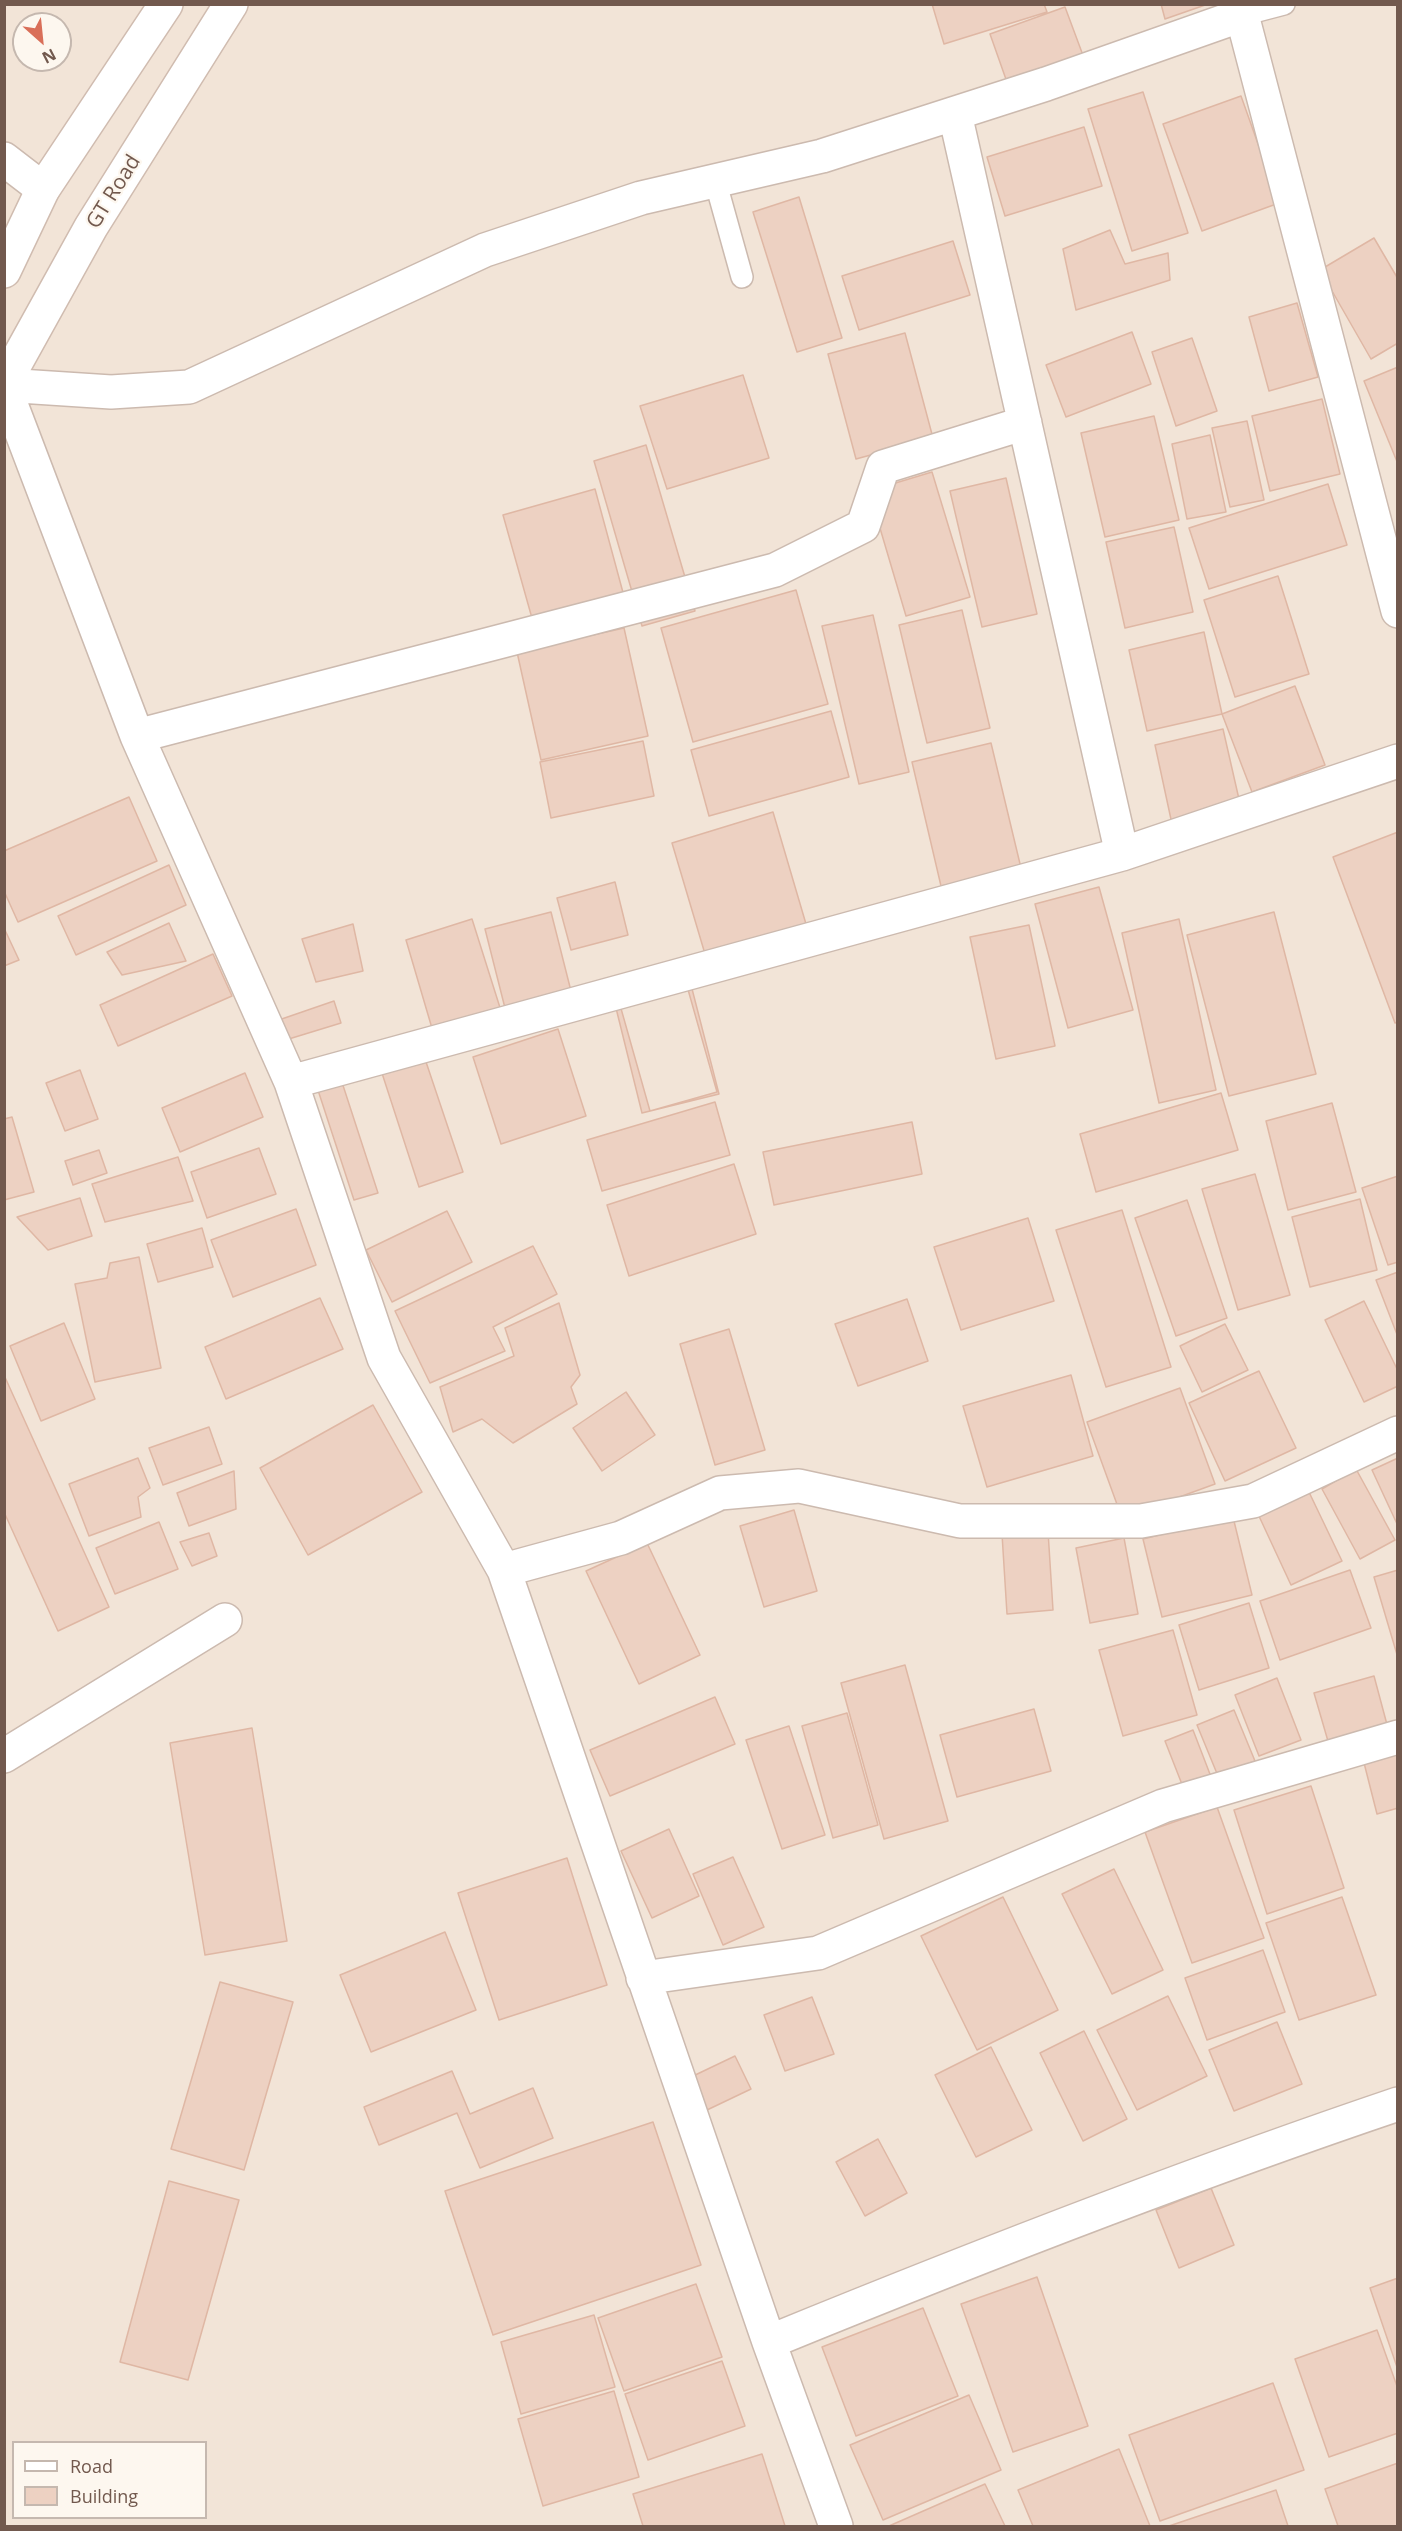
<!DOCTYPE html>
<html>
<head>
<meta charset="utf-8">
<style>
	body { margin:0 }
	#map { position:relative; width:1402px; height:2531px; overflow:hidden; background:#fbf3e8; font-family:"Open Sans",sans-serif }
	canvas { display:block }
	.frame { position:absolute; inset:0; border:6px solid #72594e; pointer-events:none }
	.legend { position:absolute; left:12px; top:2441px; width:195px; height:78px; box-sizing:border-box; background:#fdf7ef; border:2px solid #c5b8af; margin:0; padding:8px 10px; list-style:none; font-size:18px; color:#72594e }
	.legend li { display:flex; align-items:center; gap:12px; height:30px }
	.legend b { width:30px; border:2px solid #c5b8af }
	.north { position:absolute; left:12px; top:12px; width:60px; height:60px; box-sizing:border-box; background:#fdf7ef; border:2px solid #c5b8af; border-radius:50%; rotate:153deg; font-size:16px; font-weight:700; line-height:24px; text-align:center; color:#72594e }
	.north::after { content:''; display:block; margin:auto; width:21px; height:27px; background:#d96f59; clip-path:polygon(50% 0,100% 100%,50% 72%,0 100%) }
</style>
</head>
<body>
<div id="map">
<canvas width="1402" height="2531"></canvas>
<div class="frame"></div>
<ul class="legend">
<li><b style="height:8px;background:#fff"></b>Road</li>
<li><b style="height:16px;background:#edd1c2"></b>Building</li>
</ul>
<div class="north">N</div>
</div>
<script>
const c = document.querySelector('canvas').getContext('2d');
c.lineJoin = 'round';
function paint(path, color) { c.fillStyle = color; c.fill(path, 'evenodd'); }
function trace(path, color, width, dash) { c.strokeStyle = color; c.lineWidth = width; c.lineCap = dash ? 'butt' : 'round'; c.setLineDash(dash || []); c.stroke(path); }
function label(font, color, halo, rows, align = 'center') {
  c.font = font + ' "Open Sans",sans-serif'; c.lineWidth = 4.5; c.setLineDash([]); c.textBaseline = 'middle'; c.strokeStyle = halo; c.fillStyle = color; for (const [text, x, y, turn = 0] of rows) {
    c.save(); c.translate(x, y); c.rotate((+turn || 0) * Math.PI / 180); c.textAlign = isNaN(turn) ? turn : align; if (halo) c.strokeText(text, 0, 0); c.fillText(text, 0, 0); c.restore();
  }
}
const residential = new Path2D(`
	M5 5H1397V2526H5ZM24 24H60V60H24ZM14 2442H206V2518H14Z`);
const building = new Path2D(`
	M932 4H1044L1047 12 944 44Z
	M1161 4H1208L1165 19Z
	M1065 7 1084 58 1008 85 990 34Z
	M1143 92 1188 233 1132 251 1088 109Z
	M1241 96 1279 203 1202 231 1163 124Z
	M1084 127 1102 186 1005 216 987 157Z
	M799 197 842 338 797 352 753 212Z
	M1110 230 1125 264 1168 253 1170 280 1076 310 1063 249Z
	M1374 238 1398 279V343L1371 359 1320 270Z
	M953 241 970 295 859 330 842 276Z
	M1297 303 1318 377 1269 391 1249 317Z
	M1132 332 1151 384 1066 417 1046 365Z
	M905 333 933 438 856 459 828 354Z
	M1192 338 1217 411 1176 426 1152 352Z
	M1398 367V464L1364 381Z
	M743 375 769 458 667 489 640 406Z
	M1322 399 1340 474 1270 491 1252 416Z
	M1154 416 1179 520 1105 537 1081 433Z
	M1247 421 1264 500 1230 507 1212 428Z
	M1210 435 1226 512 1187 519 1172 444Z
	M646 445 695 611 642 626 594 461Z
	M932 472 970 597 906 616 869 491Z
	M1006 478 1037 614 982 627 950 491Z
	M1328 484 1347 545 1209 589 1189 528Z
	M595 489 628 611 537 636 503 515Z
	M1174 527 1193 612 1125 628 1106 542Z
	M1278 576 1309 674 1235 697 1204 600Z
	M796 590 828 704 693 742 661 628Z
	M962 610 990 728 927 743 899 625Z
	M873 615 909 772 859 784 822 626Z
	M624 628 648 736 541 760 517 652Z
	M1204 632 1222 714 1147 731 1129 650Z
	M1295 686 1325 765 1252 792 1222 714Z
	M831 711 849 777 709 816 691 750Z
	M1223 729 1241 808 1172 824 1155 745Z
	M643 741 654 796 551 818 540 762Z
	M991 743 1021 868 941 886 912 762Z
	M129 797 157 861 18 922 4 891V851Z
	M773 812 806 924 705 954 672 843Z
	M1398 832V1022L1395 1023 1333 857Z
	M169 865 186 905 76 955 58 916Z
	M615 882 628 935 571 950 557 898Z
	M1099 887 1133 1010 1068 1028 1035 904Z
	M551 912 572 995 506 1012 485 929Z
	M1274 912 1316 1074 1229 1096 1187 935Z
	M472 919 502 1014 434 1035 406 940Z
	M1179 919 1216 1090 1159 1103 1122 933Z
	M169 923 186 961 122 975 107 952Z
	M353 924 363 971 316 982 302 939Z
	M1029 925 1055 1046 996 1059 970 937Z
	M4 928 19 960 4 966Z
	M213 954 232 996 118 1046 100 1005Z
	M690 981 719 1094 642 1113 614 1000Z
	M687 986 717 1092 650 1111 620 1005Z
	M334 1001 341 1023 279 1042 273 1022Z
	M558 1029 586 1116 501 1144 473 1057Z
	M422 1050 463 1172 419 1187 379 1064Z
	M80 1070 98 1119 65 1131 46 1083Z
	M338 1070 378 1193 354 1200 314 1078Z
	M245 1073 263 1117 180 1152 162 1108Z
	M1221 1093 1238 1150 1096 1192 1080 1134Z
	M715 1102 730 1155 602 1191 587 1140Z
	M1332 1103 1356 1192 1288 1210 1266 1121Z
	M12 1117 34 1192 4 1200V1119Z
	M912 1122 922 1174 774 1205 763 1152Z
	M259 1148 276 1194 207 1218 191 1172Z
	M99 1150 107 1173 73 1185 65 1161Z
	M178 1157 193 1201 105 1222 92 1184Z
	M734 1164 756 1234 629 1276 607 1205Z
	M1255 1174 1290 1295 1238 1310 1202 1189Z
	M1398 1176V1262L1388 1265 1362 1188Z
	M80 1198 92 1236 48 1250 17 1217Z
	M1360 1199 1377 1270 1310 1287 1292 1217Z
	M1187 1200 1227 1318 1176 1336 1135 1218Z
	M296 1209 316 1265 233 1297 211 1240Z
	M1122 1210 1171 1367 1106 1387 1056 1230Z
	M447 1211 472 1262 392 1302 366 1250Z
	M1028 1218 1054 1301 961 1330 934 1247Z
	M202 1228 213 1267 158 1282 147 1244Z
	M533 1246 557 1294 493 1327 505 1351 430 1383 395 1311Z
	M139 1257 161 1368 95 1382 75 1284 107 1278 110 1263Z
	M1398 1272V1337L1376 1280Z
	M320 1298 343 1349 226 1399 205 1347Z
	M907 1299 928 1361 858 1386 835 1324Z
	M1364 1301 1398 1371V1386L1364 1402 1325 1320Z
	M559 1303 580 1375 571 1387 577 1404 513 1443 482 1419 453 1432 440 1387 514 1356 505 1328Z
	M64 1323 95 1399 41 1421 10 1346Z
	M1225 1324 1248 1370 1202 1392 1180 1346Z
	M729 1329 765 1450 715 1465 680 1344Z
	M1259 1371 1296 1448 1225 1481 1189 1403Z
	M4 1375 109 1607 58 1631 4 1512Z
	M1071 1375 1093 1456 987 1487 963 1406Z
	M1180 1388 1215 1484 1122 1518 1087 1422Z
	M626 1392 655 1435 602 1471 573 1428Z
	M373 1405 422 1492 308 1555 260 1468Z
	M209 1427 222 1464 163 1485 149 1448Z
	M138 1458 150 1488 138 1497 141 1517 89 1536 69 1484Z
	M1398 1458V1526L1372 1470Z
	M1356 1469 1395 1540 1360 1559 1322 1489Z
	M234 1471 236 1509 189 1526 177 1493Z
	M1308 1490 1342 1561 1291 1585 1258 1514Z
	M794 1510 817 1591 764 1607 740 1526Z
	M1233 1517 1252 1595 1162 1617 1143 1539Z
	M159 1522 178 1569 115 1594 96 1548Z
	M1048 1531 1053 1610 1007 1614 1002 1534Z
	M209 1533 217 1556 192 1566 180 1542Z
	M1124 1538 1138 1614 1090 1623 1076 1548Z
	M647 1543 700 1655 639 1684 586 1571Z
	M1350 1570 1371 1628 1280 1660 1260 1601Z
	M1398 1570V1658L1374 1577Z
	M1249 1603 1269 1668 1199 1690 1179 1625Z
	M1173 1630 1197 1715 1123 1736 1099 1650Z
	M905 1665 948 1821 884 1839 841 1683Z
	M1374 1676 1389 1732 1330 1748 1314 1693Z
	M1277 1678 1301 1740 1259 1756 1235 1695Z
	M715 1697 735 1744 610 1796 590 1750Z
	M1034 1709 1051 1771 957 1797 940 1735Z
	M1234 1710 1255 1761 1218 1776 1197 1725Z
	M847 1713 878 1825 833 1838 802 1726Z
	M789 1726 825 1835 782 1849 746 1740Z
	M252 1728 287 1941 205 1955 170 1743Z
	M1193 1730 1213 1782 1185 1792 1165 1741Z
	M1398 1745V1808L1377 1814 1362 1755Z
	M1311 1786 1344 1888 1267 1914 1234 1810Z
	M1217 1807 1264 1938 1192 1963 1145 1832Z
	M669 1829 699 1896 652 1918 621 1851Z
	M733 1857 764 1927 723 1945 693 1874Z
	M567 1858 607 1985 499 2020 458 1893Z
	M1114 1869 1163 1970 1112 1994 1062 1894Z
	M1003 1897 1058 2010 977 2050 921 1936Z
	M1342 1897 1376 1995 1299 2020 1266 1923Z
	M445 1932 476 2010 371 2052 340 1975Z
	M1263 1950 1285 2012 1207 2040 1185 1978Z
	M220 1982 293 2002 244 2170 171 2149Z
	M1168 1996 1207 2076 1137 2110 1097 2030Z
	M812 1997 834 2054 785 2071 764 2015Z
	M1277 2022 1302 2084 1234 2111 1209 2050Z
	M1084 2031 1127 2119 1083 2141 1040 2053Z
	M991 2047 1032 2130 976 2157 935 2075Z
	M735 2056 751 2089 707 2110 691 2077Z
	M452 2071 470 2114 533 2088 553 2138 480 2168 457 2113 379 2145 364 2107Z
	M653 2122 701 2265 493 2335 445 2191Z
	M878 2139 907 2193 865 2216 836 2162Z
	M169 2181 239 2200 188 2380 120 2362Z
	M1211 2188 1234 2245 1179 2268 1156 2210Z
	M1037 2277 1088 2426 1013 2452 961 2304Z
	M1398 2278V2370L1370 2288Z
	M696 2284 722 2357 624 2391 598 2318Z
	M923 2308 958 2396 856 2436 822 2347Z
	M594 2315 615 2387 521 2414 501 2342Z
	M1377 2330 1398 2389V2433L1329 2457 1295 2359Z
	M722 2361 745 2426 648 2460 625 2394Z
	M1273 2383 1304 2470 1160 2521 1129 2435Z
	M614 2391 639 2477 543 2506 518 2419Z
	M969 2395 1001 2470 883 2520 850 2445Z
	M1119 2449 1150 2526H1033L1018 2490Z
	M762 2454 785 2526H643L633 2494Z
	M1398 2463V2526H1338L1325 2489Z
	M985 2484 1005 2526H889Z
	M1276 2490 1288 2526H1169Z`);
const lane = new Path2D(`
	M1242 15 1284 4
	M715 180 742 277`);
const street = new Path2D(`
	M955 114 1122 854
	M4 159 43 189
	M4 385 111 392 189 387 485 250 641 198 822 156 1046 84 1242 15 1398 611
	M4 386 137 736 291 1082 384 1358 504 1570 769 2342 836 2526
	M137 736 775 570 863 526 883 467 1025 423
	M291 1082 1122 854 1398 761
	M504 1570 621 1538 720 1493 799 1486 960 1521H1141L1253 1501 1398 1433
	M4 1756 225 1620
	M643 1978 818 1953 1163 1806 1398 1737
	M769 2342C977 2257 1185 2176 1398 2104`);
const secondary = new Path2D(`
	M4 271 43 189 166 4
	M4 384 91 227 231 4`);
const streetNames = [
	["GT Road",114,192,-58]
];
paint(residential, '#f2e4d7');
paint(building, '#edd1c2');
trace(building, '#dfb7a4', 1.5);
trace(lane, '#ccbaaf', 24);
trace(street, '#ccbaaf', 36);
trace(secondary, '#d0bcb0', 36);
trace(lane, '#fff', 21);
trace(street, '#fff', 33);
trace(secondary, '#fff', 33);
label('21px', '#72594e', '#fdf7ef', streetNames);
</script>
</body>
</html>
